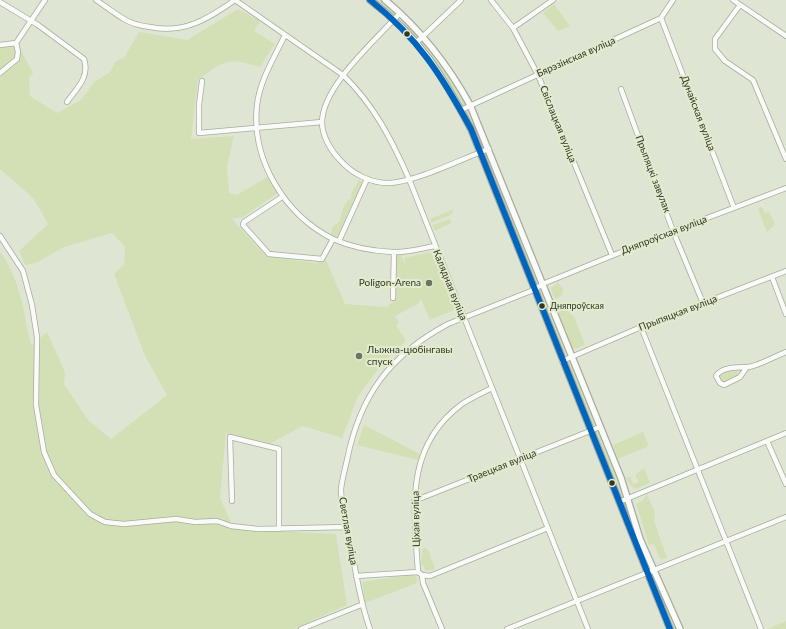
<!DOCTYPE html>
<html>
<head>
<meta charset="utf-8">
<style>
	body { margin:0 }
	canvas { display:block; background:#dfe5d3 }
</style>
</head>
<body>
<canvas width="786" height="629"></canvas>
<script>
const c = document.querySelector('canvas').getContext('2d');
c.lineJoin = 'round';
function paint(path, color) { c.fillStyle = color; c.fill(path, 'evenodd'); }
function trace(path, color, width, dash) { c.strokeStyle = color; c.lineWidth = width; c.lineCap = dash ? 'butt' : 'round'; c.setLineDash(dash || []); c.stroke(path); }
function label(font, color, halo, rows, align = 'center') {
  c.font = font + ' Lato,sans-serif'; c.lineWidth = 4; c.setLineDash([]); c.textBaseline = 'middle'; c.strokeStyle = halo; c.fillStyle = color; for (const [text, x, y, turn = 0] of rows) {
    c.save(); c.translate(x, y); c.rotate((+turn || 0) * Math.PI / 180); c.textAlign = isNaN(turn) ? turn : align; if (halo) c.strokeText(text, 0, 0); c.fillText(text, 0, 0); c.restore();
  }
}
const green = new Path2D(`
	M374 0H381L396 14 394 16Z
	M554 4 570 26 558 31 543 13Z
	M238 9 260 21 254 31 275 44 260 67C227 57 225 60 198 80L191 139 234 136 227 166 229 193 237 195 267 177 278 193 243 217 232 219 266 256 316 263 325 258 345 304 387 307 396 299V255H401L406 267 404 258 431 252 456 309 430 320 421 299 418 304 395 316 399 322 396 325 406 341 385 360 358 396 342 438 303 426 267 445 226 433 220 498 234 529 336 534 347 605 294 629H0V252C20 277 24 314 31 345L47 332 65 372 64 384 88 420 111 439 167 395 145 356 114 274 124 265 125 247 112 233 64 247 36 263 25 265 19 251 48 224 33 198 0 169V47L18 45 33 73 29 79 30 96 57 113 81 100 94 82 110 72 116 61 124 58 139 32 187 40Z
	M406 21 420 37 418 39 403 25Z
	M424 41 440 60 467 105 462 107 453 89 421 43Z
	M470 109 485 147 482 150 465 112Z
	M485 153 489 154 538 282 537 284H534Z
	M359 180 363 182V185L350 208 339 234 337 237 331 235 333 226 340 221C341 212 344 203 351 198V194Z
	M760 207 763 208 765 214 769 211 775 225 767 232 758 209Z
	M454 209 451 215 431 223 430 219Z
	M450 219 451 223 435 231 432 225Z
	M558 282 563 289 562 295 556 299 553 296 551 288Z
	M540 290 542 291 566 351 562 352 538 292Z
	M564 307 574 317 585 345 573 350 558 311Z
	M570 360 596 425 591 427 566 362Z
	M737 370 738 376 729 382H721L719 374 726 371Z
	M364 425 420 454 418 460 357 445Z
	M598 430 624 495 622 498 593 432Z
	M643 432 649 446 618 459 613 445Z
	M644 468 650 483 635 489 629 484 626 477H631L633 484 639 482 635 475Z
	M647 494 655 513 654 521 667 558 660 559 654 544 649 545 636 504 642 501Z
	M625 503H627L649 567H647L623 504Z
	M424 548 428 549 435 569 425 571 424 566 421 564 422 550Z
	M414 574 418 580 417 583 365 603 362 582Z
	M652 576 677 629H672Z
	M786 621V629H767Z`);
const minor = new Path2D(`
	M96 0C105 6 114 13 124 19 132 24 141 26 150 27 184 34 208 19 235 0
	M235 0 343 75C374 105 392 140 409 179L588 629
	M491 0 513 28 538 75 612 255
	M733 0 786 36
	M0 2 38 25 84 59C90 77 77 88 67 102
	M740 5 715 39V49L725 61 753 80 786 159
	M400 13C376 40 323 85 322 122 322 136 331 151 340 160 352 174 372 184 391 183 418 181 461 159 489 149
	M661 18 734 208
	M513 28 553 0
	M285 35C274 58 260 80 257 105 251 160 285 215 333 239 351 247 373 251 392 252 406 253 421 249 434 246
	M417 42 461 0
	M16 43 45 0
	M0 45 16 43
	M0 73 17 59 18 52 16 43
	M202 81 199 105V133L322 122
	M621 89 673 231 703 303
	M461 110 661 18 673 0
	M282 197 244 222 243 225 269 254 322 259 333 239
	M0 236 23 271 32 305 37 337 36 405 44 452 54 475 90 514 105 522 124 524 176 519 195 522 217 521 231 526 258 529 347 527
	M339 241 367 179
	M772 277 786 314
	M393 298 394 252
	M641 327 761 629
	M562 361 641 327 786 271
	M747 367 740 377 724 385 720 383 716 376C722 366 738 368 748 367 758 366 775 356 786 352
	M767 441 786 484
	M232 501 230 437 279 449V529
	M414 501 600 427
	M619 502 786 433
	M422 575 430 576 548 528
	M356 576 418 572
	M301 629 361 605
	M370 629C361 605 358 583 353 558 349 540 341 508 341 489 342 480 345 469 347 460 360 395 390 355 448 324L531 291 545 283 673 231 786 188
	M442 629 423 583 422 575 418 572C414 508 404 447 462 404 471 398 482 393 492 388
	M507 629 786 517`);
const tertiary = new Path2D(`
	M370 0C421 38 442 75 471 129L670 629
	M385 0C421 30 448 65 470 105L621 478 640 539 680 629`);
const bus1 = new Path2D(`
	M370 0C418 38 442 76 471 129L670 629`);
const markers = [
	[407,34,3.5,"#33362a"],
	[429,283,4,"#6f7365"],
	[542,306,3.5,"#33362a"],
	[359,356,4,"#6f7365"],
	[612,483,3.5,"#33362a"]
];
const busNames = [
	["Дняпроўская",550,306]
];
const streetNames = [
	["Бярэзінская вуліца",576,57,-24],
	["Дунайская вуліца",698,113,69],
	["Свіслацкая вуліца",558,124,68],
	["Прыпяцкі завулак",653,174,69],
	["Дняпроўская вуліца",664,235,-21],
	["Калядная вуліца",450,285,68],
	["Прыпяцкая вуліца",678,313,-21],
	["Траецкая вуліца",502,466,-22],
	["Ціхая вуліца",416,519,-91],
	["Светлая вуліца",348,531,80]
];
const poiNames = [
	["Poligon-Arena",421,283],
	["Лыжна-цюбінгавы",367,350,"left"],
	["спуск",367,362,"left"]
];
paint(green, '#d3e0b6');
trace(minor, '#a7ac9e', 6);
trace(tertiary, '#a7ac9e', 8);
trace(minor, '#fafbf8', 4.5);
trace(tertiary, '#fafbf8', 5.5);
trace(bus1, '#0065bd', 6);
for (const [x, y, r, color] of markers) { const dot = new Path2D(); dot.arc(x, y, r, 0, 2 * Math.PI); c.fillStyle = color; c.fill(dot); trace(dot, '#e2eccc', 1.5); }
label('9px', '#33362a', '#e2eccc', busNames, 'left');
label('10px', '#33362a', '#e2eccc', streetNames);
label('10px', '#33362a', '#e2eccc', poiNames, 'right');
</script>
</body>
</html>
